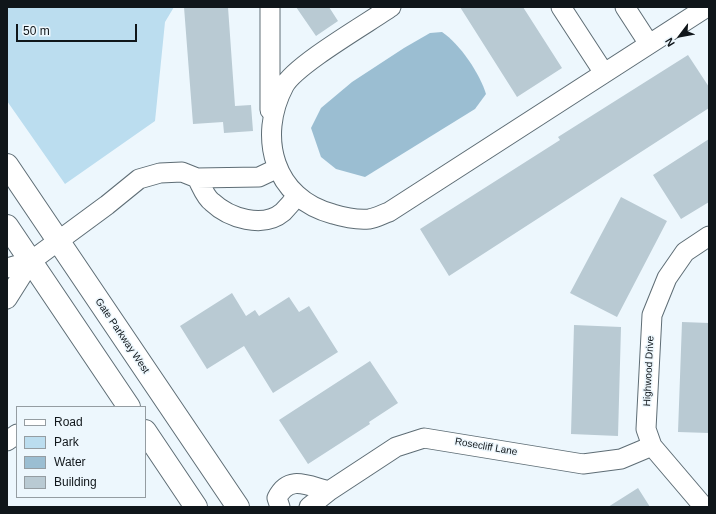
<!DOCTYPE html>
<html>
<head>
<meta charset="utf-8">
<style>
	body { margin:0 }
	#map { position:relative; width:716px; height:514px; overflow:hidden; background:#edf7fd; font-family:Helvetica,sans-serif }
	canvas { display:block }
	.frame { position:absolute; inset:0; border:8px solid #10161a; pointer-events:none }
	.legend { position:absolute; left:16px; top:406px; width:130px; height:92px; box-sizing:border-box; background:#edf7fd; border:1px solid #959da2; margin:0; padding:5px 7px; list-style:none; font-size:12px; color:#10161a }
	.legend li { display:flex; align-items:center; gap:8px; height:20px }
	.legend b { width:20px; border:1px solid #959da2 }
	.north { position:absolute; left:660px; top:16px; width:40px; height:40px; -webkit-text-stroke:3px #edf7fd; paint-order:stroke; rotate:238deg; font-size:11px; font-weight:700; line-height:16px; text-align:center; color:#10161a }
	.north::after { content:''; display:block; margin:auto; width:14px; height:18px; background:#10161a; clip-path:polygon(50% 0,100% 100%,50% 72%,0 100%) }
	.scale { position:absolute; left:16px; top:24px; width:121px; height:18px; box-sizing:border-box; border:2px solid #10161a; border-top:0; padding-left:5px; font-size:12px; line-height:14px; white-space:nowrap; color:#10161a; -webkit-text-stroke:3px #edf7fd; paint-order:stroke }
</style>
</head>
<body>
<div id="map">
<canvas width="716" height="514"></canvas>
<div class="frame"></div>
<ul class="legend">
<li><b style="height:5px;background:#fff"></b>Road</li>
<li><b style="height:11px;background:#bbddef"></b>Park</li>
<li><b style="height:11px;background:#9bbed2"></b>Water</li>
<li><b style="height:11px;background:#b9cad3"></b>Building</li>
</ul>
<div class="north">N</div>
<div class="scale">50 m</div>
</div>
<script>
const c = document.querySelector('canvas').getContext('2d');
c.lineJoin = 'round';
function paint(path, color) { c.fillStyle = color; c.fill(path, 'evenodd'); }
function trace(path, color, width, dash) { c.strokeStyle = color; c.lineWidth = width; c.lineCap = dash ? 'butt' : 'round'; c.setLineDash(dash || []); c.stroke(path); }
function label(font, color, halo, rows, align = 'center') {
  c.font = font + ' Helvetica,sans-serif'; c.lineWidth = 3; c.setLineDash([]); c.textBaseline = 'middle'; c.strokeStyle = halo; c.fillStyle = color; for (const [text, x, y, turn = 0] of rows) {
    c.save(); c.translate(x, y); c.rotate((+turn || 0) * Math.PI / 180); c.textAlign = isNaN(turn) ? turn : align; if (halo) c.strokeText(text, 0, 0); c.fillText(text, 0, 0); c.restore();
  }
}
const green = new Path2D(`
	M7 7H174L165 22 155 121 65 184 7 101Z`);
const water = new Path2D(`
	M442 32C460 44 480 74 486 94L475 109 365 177 336 169 321 157 311 128 321 108 352 82 404 48 430 33Z`);
const building = new Path2D(`
	M184 7H228L235 106 251 105 253 131 224 133 223 122 193 124Z
	M296 7H329L338 21 316 36Z
	M460 7H523L562 68 517 97Z
	M688 55 709 87V108L449 276 420 229 560 140 558 137Z
	M709 139V202L681 219 653 175Z
	M621 197 667 221 617 317 570 293Z
	M232 293 246 316 255 310 259 316 289 297 299 312 309 306 338 352 273 393 244 346 207 369 180 326Z
	M682 322 709 323V433L678 432Z
	M574 325 621 327 618 436 571 434Z
	M370 361 398 403 369 422 370 424 308 464 279 420Z
	M638 488 650 507H608Z`);
const minor = new Path2D(`
	M270 7V110
	M391 7C368 23 295 65 284 86 257 137 274 199 333 214 346 218 357 220 369 219 376 218 383 214 389 212L707 7
	M561 7 604 73
	M625 7 649 44
	M197 178C201 185 205 197 212 202 229 218 263 229 283 212 288 207 293 201 297 195
	M7 268 31 261
	M7 299 31 261 107 205 139 179 160 173 182 172 197 178 259 177 278 168
	M7 441 17 434
	M280 507 277 498C289 474 308 486 329 491
	M309 507 329 491 396 447 424 438 583 464 621 459 652 446
	M704 507 652 446 646 429 652 315 667 278 685 252 709 236`);
const major = new Path2D(`
	M7 165 238 507
	M7 226 129 407
	M145 431 196 507`);
const streetNames = [
	["Gate Parkway West",122,336,56],
	["Highwood Drive",649,371,-87],
	["Rosecliff Lane",486,447,10]
];
paint(green, '#bbddef');
paint(water, '#9bbed2');
paint(building, '#b9cad3');
trace(minor, '#5e6d75', 21);
trace(major, '#5e6d75', 24);
trace(minor, '#fff', 19);
trace(major, '#fff', 22);
label('10px', '#10161a', '#edf7fd', streetNames);
</script>
</body>
</html>
